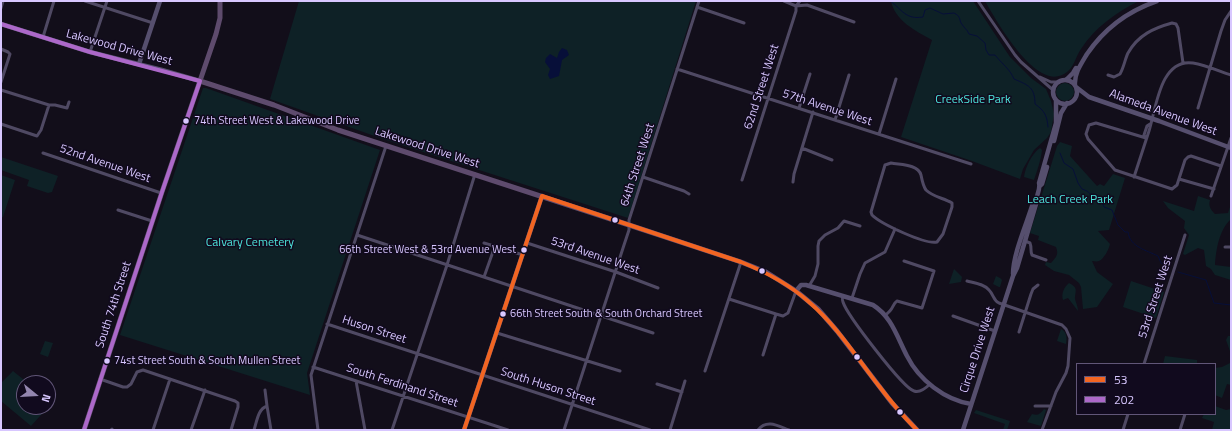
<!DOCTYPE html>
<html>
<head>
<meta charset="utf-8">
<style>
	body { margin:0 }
	#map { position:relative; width:1232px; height:431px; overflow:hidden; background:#120e1a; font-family:"Titillium Web",sans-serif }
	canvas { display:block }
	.frame { position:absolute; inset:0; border:2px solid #d8c7ff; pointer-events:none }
	.legend { position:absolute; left:1076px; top:363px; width:140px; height:52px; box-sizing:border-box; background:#110a1e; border:1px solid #615678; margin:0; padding:5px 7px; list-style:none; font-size:12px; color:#d8c7ff }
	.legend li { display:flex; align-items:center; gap:8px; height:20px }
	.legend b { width:20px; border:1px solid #615678 }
	.north { position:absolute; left:16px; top:375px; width:40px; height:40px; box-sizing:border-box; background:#110a1e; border:1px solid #615678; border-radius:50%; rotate:108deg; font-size:11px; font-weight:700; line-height:16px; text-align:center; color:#d8c7ff }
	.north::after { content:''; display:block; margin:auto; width:14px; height:18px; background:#9386af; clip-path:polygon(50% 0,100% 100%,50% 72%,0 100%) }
</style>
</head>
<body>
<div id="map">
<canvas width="1232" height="431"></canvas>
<div class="frame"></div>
<ul class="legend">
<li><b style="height:5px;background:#f26522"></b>53</li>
<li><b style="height:5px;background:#ac68c9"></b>202</li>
</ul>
<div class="north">N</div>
</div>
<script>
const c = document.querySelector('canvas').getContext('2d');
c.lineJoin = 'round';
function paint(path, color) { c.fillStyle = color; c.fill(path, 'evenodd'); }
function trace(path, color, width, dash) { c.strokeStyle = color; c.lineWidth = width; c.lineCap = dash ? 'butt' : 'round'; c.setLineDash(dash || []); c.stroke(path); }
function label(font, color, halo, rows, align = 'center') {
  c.font = font + ' "Titillium Web",sans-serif'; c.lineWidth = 3; c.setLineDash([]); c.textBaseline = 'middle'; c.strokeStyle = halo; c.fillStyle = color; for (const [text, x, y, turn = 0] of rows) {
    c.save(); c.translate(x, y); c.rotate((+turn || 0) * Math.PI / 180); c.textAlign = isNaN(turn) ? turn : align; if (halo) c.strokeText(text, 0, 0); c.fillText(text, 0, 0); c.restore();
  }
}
const green = new Path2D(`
	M299 1H696L628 218 383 139 270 99Z
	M891 1H973L1010 57 1031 78 1046 89 1051 101 1054 114 1051 132 1047 138 1034 150 1023 169 1020 179 972 161 901 137 932 40C916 31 895 21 891 1Z
	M985 1H1139C1117 12 1095 27 1081 49 1076 56 1074 67 1067 72 1038 96 996 20 985 1Z
	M1056 92a9 9 0 1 1 18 0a9 9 0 1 1-18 0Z
	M203 88H206L380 150 307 373 310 395 120 335Z
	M1060 142 1072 146 1070 156 1097 186 1100 184 1104 186 1113 174 1125 178 1109 230 1098 231 1110 244C1109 249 1104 259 1099 261 1097 262 1094 261 1092 261L1097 272 1113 284 1097 307 1083 309 1081 287 1079 283 1069 275 1054 271 1045 265 1046 262 1051 263C1056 257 1059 255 1056 247L1038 240 1039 236 1030 233 1057 146Z
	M1040 148 1042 150C1041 160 1037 171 1034 180L1024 177C1025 168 1032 153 1040 148Z
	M1 157 58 176 52 192 48 193 27 186 29 180 1 170Z
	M1 175 15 180 3 217 1 218Z
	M1198 196 1210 200C1208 206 1211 210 1215 214L1228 213 1231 204V219C1219 230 1216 250 1215 265L1231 267V280L1215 275 1211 269 1206 266 1204 250 1198 248 1185 255 1183 254 1189 235 1184 228 1185 221 1168 208 1163 201 1194 211Z
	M954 269 962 277 961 282 949 284Z
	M996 276 1000 278 1002 280 1000 287H999L993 284Z
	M1131 281 1164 292 1156 318 1123 307Z
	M1069 283C1079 288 1075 291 1075 299 1076 303 1078 307 1078 311L1068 298 1063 300C1061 294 1064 287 1069 283Z
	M1061 329C1067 332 1067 338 1066 344L1057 341Z
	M1228 336H1231V354L1226 340Z
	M45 341 53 343 48 357 40 354Z
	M1165 356 1197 360V364H1163Z
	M1231 359V385L1227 384 1222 398 1215 395V368L1222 367 1230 363Z
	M13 371 28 383H24V407H48V400L51 402 49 406 31 426 1 401V383Z
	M1215 406 1226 410 1231 409V430H1212L1214 422 1202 418 1204 414H1215Z
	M1044 409 1046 410 1041 426 1027 422 1032 414C1038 416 1040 414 1044 409Z
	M976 410 1010 421 1007 430H1003L1005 424 974 413Z`);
const water = new Path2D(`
	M562 48 567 50 569 55 562 60 559 76 550 79 548 75 550 69 545 62 546 58 550 54 557 58 559 52Z`);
const stream = new Path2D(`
	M890 1C902 9 905 20 923 17L925 10 930 8 943 14 954 13C960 16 959 18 961 23 964 28 967 29 969 34L977 36 985 43 986 50 989 55H995C1002 64 1010 69 1014 79 1028 85 1035 87 1035 104 1045 111 1047 116 1048 127
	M1060 153 1064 163 1073 169 1078 183 1082 189 1087 191 1096 199 1102 202 1104 207 1112 210 1118 225 1125 232H1128C1130 247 1146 250 1158 256L1161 263 1169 268
	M1178 272 1206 280 1214 303 1231 305`);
const street = new Path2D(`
	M85 1 153 23
	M784 1 796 6 807 5 854 22
	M978 1 1015 55 1021 62 1053 90
	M697 7 744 23
	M1 8 3 1
	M43 37 54 1
	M1 49 8 52 10 54 1 82
	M90 52 107 1
	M677 69 971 164
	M1108 75 1114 77 1120 74C1124 67 1125 59 1128 53 1138 35 1154 28 1172 23L1176 24 1178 28 1183 63
	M1040 77 1051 82H1058
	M1 90 49 105H55L67 108 69 102
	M799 108 810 74
	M1198 108 1221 31 1225 20 1231 11
	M835 120 849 75
	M1 124 37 136 41 130 49 105
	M879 134 896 79
	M1146 138 1096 123 1089 125 1086 134 1088 139 1115 170 1172 189 1177 185 1185 160 1188 157 1191 156 1221 166
	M1146 138 1144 135 1147 126 1150 124
	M802 148 832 160
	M43 153 161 193
	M891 163C900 165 918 164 921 175 922 180 923 186 926 190 933 197 944 198 952 203V207L943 234 937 242C926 245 881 224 872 215L871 212 885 165Z
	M643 177 684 191 689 194
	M1134 177 1149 131C1156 109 1160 58 1193 63 1205 65 1219 71 1231 75
	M1179 179 1214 189
	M742 180 796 11V6L800 1
	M793 182 794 174 813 112
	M1211 196 1231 138
	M118 210 152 221
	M357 235 653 333
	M1025 241 1030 243C1032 248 1030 251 1032 255L1046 260
	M484 243 523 255
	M527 243 616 272 658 288
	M1225 247H1231
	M484 277 495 246
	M967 281C975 283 984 284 989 290 994 295 993 300 999 303L1062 325 1066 329 1070 338 1068 366 1066 373 1056 392 1042 430
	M809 286 815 276 818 264V246L819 241 825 235 838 228 844 221 860 226
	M843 296C842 299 842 299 843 302 847 315 903 388 914 391 920 393 926 388 930 384
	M852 298 860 274 865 263 885 252 895 229
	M729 299 776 314
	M885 315C894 310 892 304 897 301L922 308 934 271 904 261
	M953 316 995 331
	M327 324 650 430
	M1019 332 1031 294 1033 289 1038 285
	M497 333 620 371
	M763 355 776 314 783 316 788 313 796 291
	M1144 364 1185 235
	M313 367 508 430
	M705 371 741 262
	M100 379 123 387H127L131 384 137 372 143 370 235 401 238 403V407L231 430
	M356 381 365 430
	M657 384 682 392
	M267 406 271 430
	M1035 406H1051
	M111 430 112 429
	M153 430 170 379
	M191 430 205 390
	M254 430C257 421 258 409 267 406L265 390
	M318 430 311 375 386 146
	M392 430 447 265 475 174
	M564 430 624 245 629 230V220L699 1
	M670 430 685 381
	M758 430C767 419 778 426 789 430
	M1123 430 1128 414
	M1180 430 1185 414`);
const secondary = new Path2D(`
	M1 24 90 52 162 70 200 81
	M139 64 160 1
	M1066 80 1073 73 1076 68
	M1053 92a12 12 0 1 1 24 0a12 12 0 1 1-24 0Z
	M1075 85C1074 74 1081 64 1087 54 1104 29 1128 11 1157 1
	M1076 87 1089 97 1159 121 1231 148
	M1054 141 1061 113 1067 103
	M1040 186 1042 184 1047 167
	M1013 274C1013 254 1027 223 1033 203L1035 201
	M796 291 801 285H806L873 305C892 317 897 337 907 356 919 380 945 400 971 404
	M464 430 542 196
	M963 430 1013 276 1017 268 1036 204C1035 197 1041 190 1039 183L1056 123V100`);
const primary = new Path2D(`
	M200 81 274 105 338 130 629 225 741 262 766 272 796 291 818 309 837 331 892 403 917 430
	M84 430 162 192 216 34 220 18V1`);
const bus1 = new Path2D(`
	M542 196 741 262C766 272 789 284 809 302 837 326 857 358 879 386 891 402 903 416 917 430
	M464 430 542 196`);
const bus2 = new Path2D(`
	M1 24 90 52 200 81
	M84 430 162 192 200 81`);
const markers = [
	[186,121,3.5,"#d8c7ff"],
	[615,220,3.5,"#d8c7ff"],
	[524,250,3.5,"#d8c7ff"],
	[762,271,3.5,"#d8c7ff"],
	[503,314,3.5,"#d8c7ff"],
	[857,357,3.5,"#d8c7ff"],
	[107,361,3.5,"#d8c7ff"],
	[900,412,3.5,"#d8c7ff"]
];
const busNames = [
	["74th Street West & Lakewood Drive",194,121],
	["66th Street West & 53rd Avenue West",516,250,"right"],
	["66th Street South & South Orchard Street",510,314],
	["74st Street South & South Mullen Street",114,361]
];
const streetNames = [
	["Lakewood Drive West",119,48,15],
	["62nd Street West",762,87,-72],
	["57th Avenue West",827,108,18],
	["Alameda Avenue West",1163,113,20],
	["Lakewood Drive West",427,148,18],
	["52nd Avenue West",105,164,19],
	["64th Street West",638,165,-72],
	["53rd Avenue West",595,256,19],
	["53rd Street West",1156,297,-72],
	["South 74th Street",114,305,-72],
	["Huson Street",374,330,18],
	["Cirque Drive West",978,350,-72],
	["South Ferdinand Street",402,386,18],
	["South Huson Street",548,387,18]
];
const parkNames = [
	["CreekSide Park",973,100],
	["Leach Creek Park",1070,200],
	["Calvary Cemetery",250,243]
];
paint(green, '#0e2126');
paint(water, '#070f39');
trace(stream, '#070f39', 1);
trace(street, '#4f4963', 3);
trace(secondary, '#564f6e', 4.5);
trace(primary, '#5e4b6d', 5);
trace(bus1, '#f26522', 4);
trace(bus2, '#ac68c9', 4);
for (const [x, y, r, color] of markers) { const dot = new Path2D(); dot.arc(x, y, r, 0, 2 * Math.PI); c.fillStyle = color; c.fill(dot); trace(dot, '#110a1e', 1.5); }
label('11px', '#d8c7ff', '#110a1e', busNames, 'left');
label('12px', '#d8c7ff', '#110a1e', streetNames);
label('12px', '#4de6dc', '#110a1e', parkNames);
</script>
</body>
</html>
